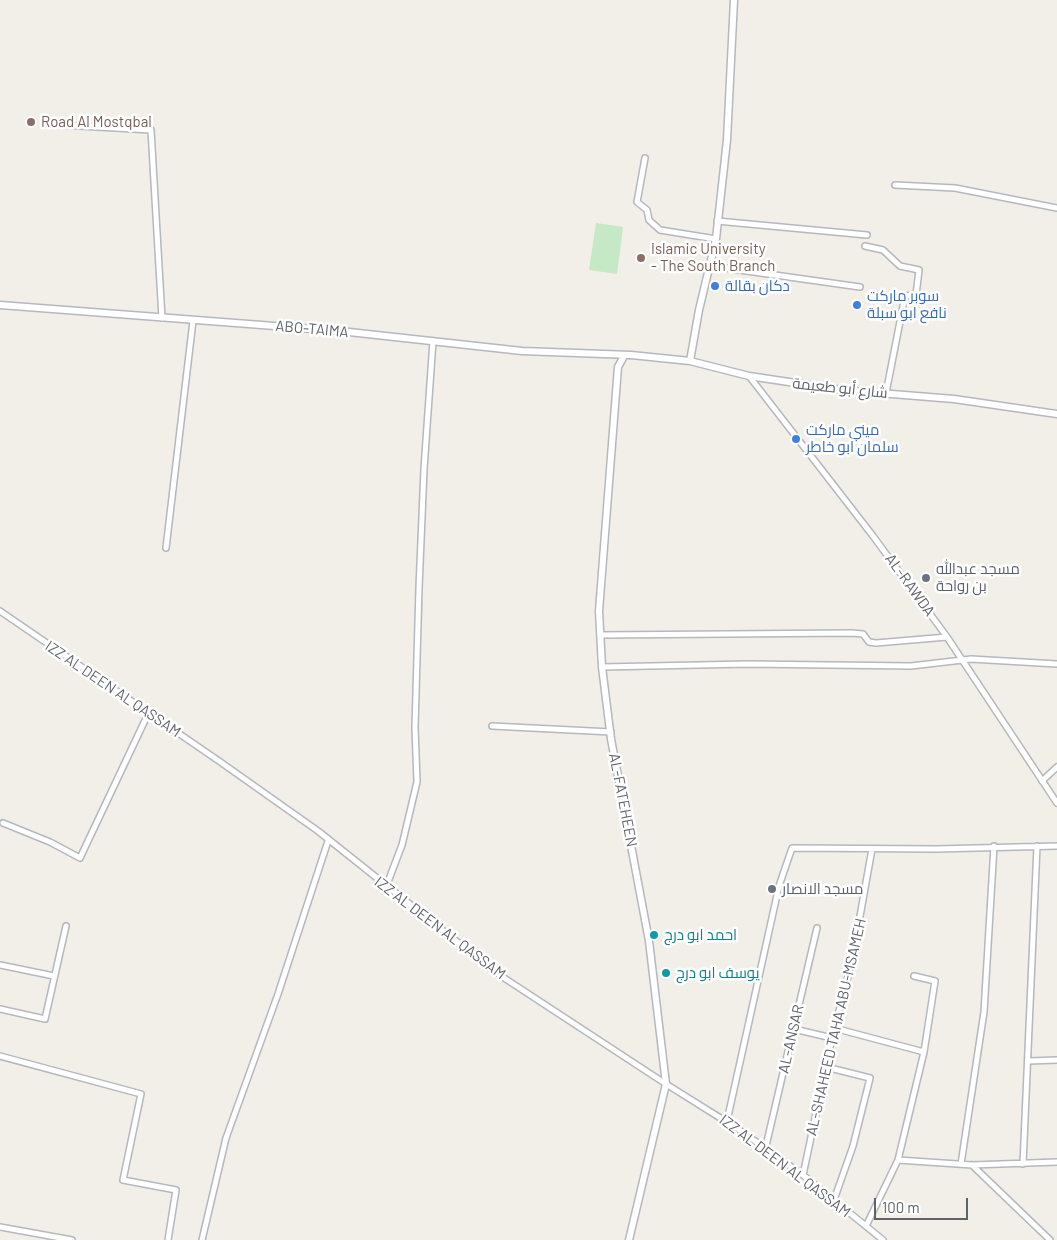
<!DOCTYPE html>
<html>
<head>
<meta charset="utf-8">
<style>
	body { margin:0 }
	#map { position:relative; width:1057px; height:1240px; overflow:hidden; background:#f1efe8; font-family:Barlow,sans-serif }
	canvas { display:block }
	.scale { position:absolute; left:874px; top:1198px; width:94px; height:22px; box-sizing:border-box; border:2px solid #5f6368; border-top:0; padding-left:6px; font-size:15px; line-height:18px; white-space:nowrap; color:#5f6368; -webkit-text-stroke:4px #fff; paint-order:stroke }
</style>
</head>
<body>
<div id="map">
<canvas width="1057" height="1240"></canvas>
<div class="scale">100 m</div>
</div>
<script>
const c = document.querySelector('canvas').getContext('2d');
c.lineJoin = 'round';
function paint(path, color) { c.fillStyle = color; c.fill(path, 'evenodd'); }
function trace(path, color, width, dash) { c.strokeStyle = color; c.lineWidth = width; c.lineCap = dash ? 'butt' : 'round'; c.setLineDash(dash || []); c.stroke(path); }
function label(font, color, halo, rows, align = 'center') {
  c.font = font + ' Barlow,Cairo,sans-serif'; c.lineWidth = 5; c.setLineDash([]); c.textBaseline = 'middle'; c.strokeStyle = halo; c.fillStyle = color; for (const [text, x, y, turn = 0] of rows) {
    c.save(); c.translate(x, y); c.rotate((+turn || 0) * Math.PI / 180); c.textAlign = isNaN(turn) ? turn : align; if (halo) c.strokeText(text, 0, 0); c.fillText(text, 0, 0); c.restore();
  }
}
const green = new Path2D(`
	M596 223 623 227 617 274 589 270Z`);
const minor = new Path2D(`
	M62 125 151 130 162 318
	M645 158 637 202 647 210 649 220 660 230 716 239
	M895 185 955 188 1057 208
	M717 221 867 235
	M865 246 883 250 900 266 919 270 916 295 905 296 886 393
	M711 266 860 287
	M749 376 873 536 947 637 1057 803
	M166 548 193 321
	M0 611 219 761 318 831 495 972 666 1084 738 1129 803 1175 883 1240
	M601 635 852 633 863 634 869 642 876 643 947 637
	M602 667 748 664 911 666 971 659 1057 664
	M492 726 611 732
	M1042 781 1057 767
	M3 823 50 842 80 858 148 714
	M386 887 402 845 417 782 415 727 419 588 424 469 433 341
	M0 965 54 976
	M0 1009 45 1019 66 926
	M834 1028 924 1052
	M794 1029 832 1038
	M0 1056 141 1094 123 1180 176 1190 168 1240
	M1029 1061 1057 1060
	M826 1067 870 1078 853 1146 834 1200
	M727 1121 779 886 792 848 936 849 1057 846
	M765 1150 817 928
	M898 1160 924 1052 935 981 914 976
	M961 1164 984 1012 994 846
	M1023 1164 1037 846
	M972 1165 1050 1240
	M803 1175 832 1038 852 961 872 849
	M866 1226 898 1160 972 1165 1057 1162
	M0 1227 72 1240
	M202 1240 226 1138 278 994 328 841`);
const tertiary = new Path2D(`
	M0 305 340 331 522 351 631 355 690 361 749 376 842 390 954 399 1057 414
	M624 356 618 367 599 611 602 667 611 739 649 941 666 1084 629 1240
	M690 361 699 310 716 239 727 140 734 0`);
const markers = [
	[31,122,5,"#8d6e63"],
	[641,258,5,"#8d6e63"],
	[715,286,5,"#3f7fe0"],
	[857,305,5,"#3f7fe0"],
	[796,439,5,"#3f7fe0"],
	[926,578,5,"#6b7280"],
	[772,889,5,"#6b7280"],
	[654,935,5,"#0f9aa8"],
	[666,973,5,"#0f9aa8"]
];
const educationNames = [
	["Road Al Mostqbal",41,122],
	["Islamic University",651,249],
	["- The South Branch",651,266]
];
const shopNames = [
	["دكان بقالة",725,286],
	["سوبر ماركت",867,296],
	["نافع ابو سبلة",867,313],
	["ميني ماركت",806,430],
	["سلمان ابو خاطر",806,447]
];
const streetNames = [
	["ABO-TAIMA",312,329,5],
	["شارع أبو طعيمة",840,388,6],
	["AL-RAWDA",910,585,54],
	["IZZ AL DEEN AL QASSAM",113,689,34],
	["AL-FATEHEEN",623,800,79],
	["IZZ AL DEEN AL QASSAM",440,928,37],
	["AL-SHAHEED TAHA ABU-MSAMEH",836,1027,-77],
	["AL-ANSAR",791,1039,-77],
	["IZZ AL DEEN AL QASSAM",785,1166,37]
];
const worshipNames = [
	["مسجد عبدالله",936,569],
	["بن رواحة",936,586],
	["مسجد الانصار",782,889]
];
const cultureNames = [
	["احمد ابو درج",664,935],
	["يوسف ابو درج",676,973]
];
paint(green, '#c5e8c5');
trace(minor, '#b5b8bc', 8);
trace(tertiary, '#b5b8bc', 9);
trace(minor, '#fff', 5);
trace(tertiary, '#fff', 6);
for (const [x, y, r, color] of markers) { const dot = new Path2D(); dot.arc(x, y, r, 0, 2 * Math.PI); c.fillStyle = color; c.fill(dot); trace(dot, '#fff', 2); }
label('15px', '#785e54', '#fff', educationNames, 'left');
label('15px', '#366cbe', '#fff', shopNames, 'left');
label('15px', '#5f6368', '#fff', streetNames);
label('15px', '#5b616d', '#fff', worshipNames, 'left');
label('15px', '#0d838f', '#fff', cultureNames, 'left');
</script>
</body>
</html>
